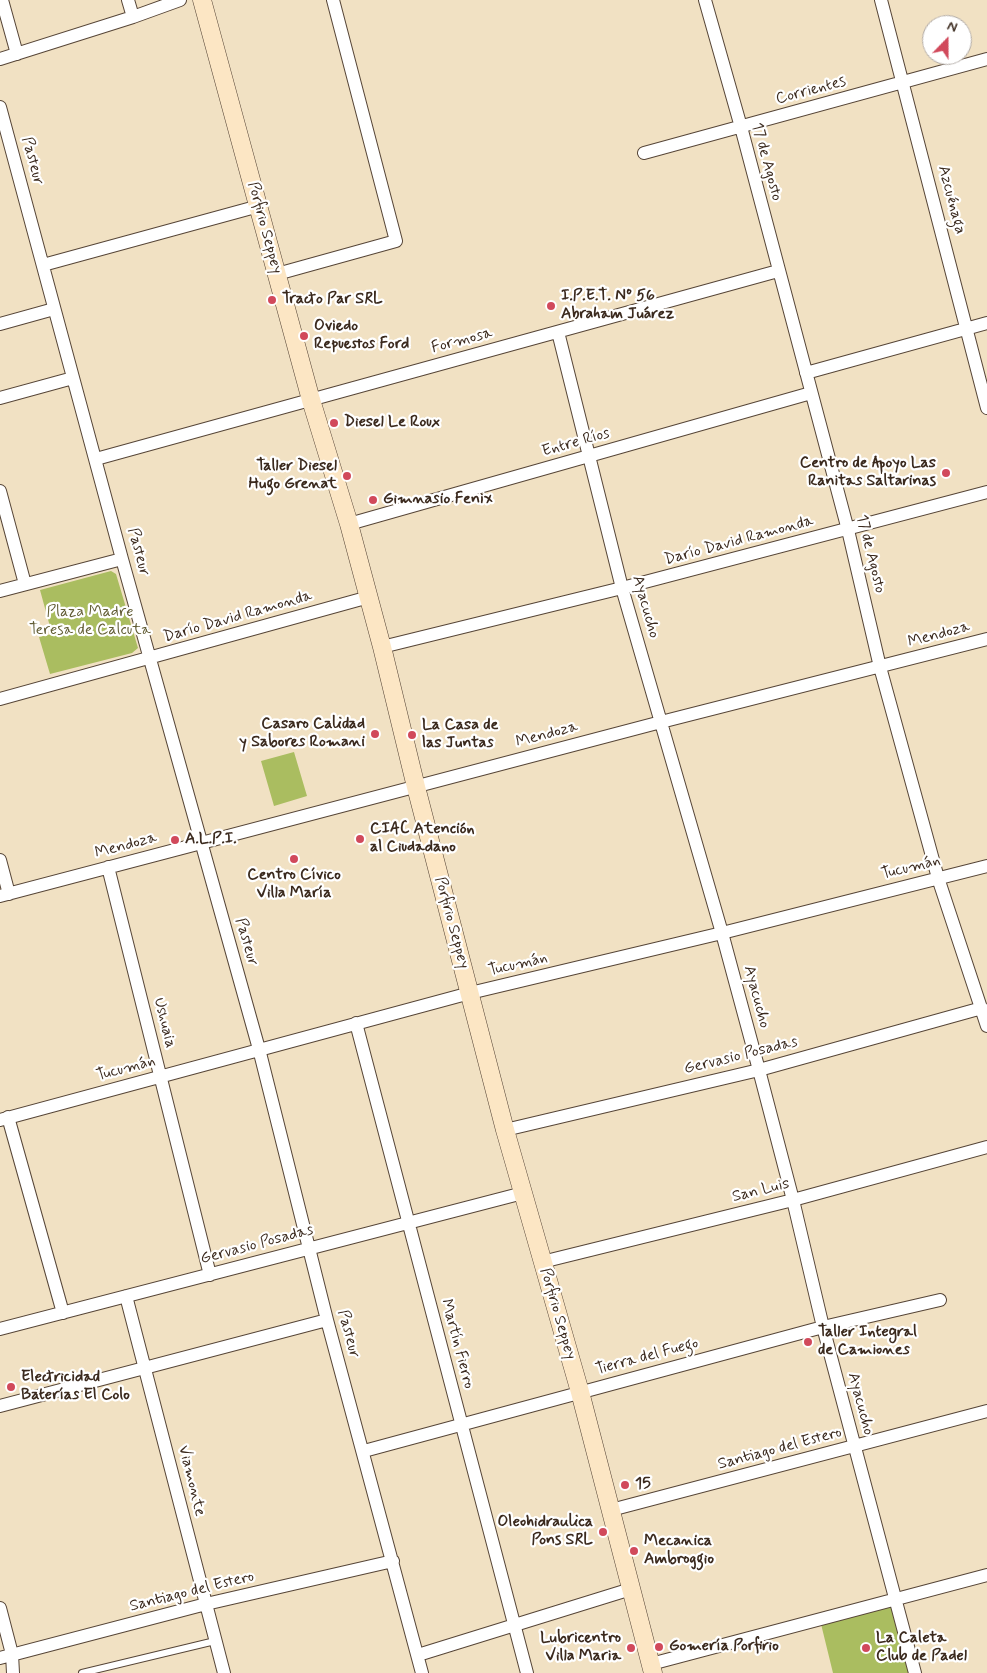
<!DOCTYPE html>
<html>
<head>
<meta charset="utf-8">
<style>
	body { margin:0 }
	#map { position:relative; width:987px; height:1673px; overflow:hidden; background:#f1e1c3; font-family:Mynerve,sans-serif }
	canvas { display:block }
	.north { position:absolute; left:922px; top:15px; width:50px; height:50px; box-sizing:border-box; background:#fff; border:1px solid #b1aaa5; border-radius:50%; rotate:22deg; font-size:14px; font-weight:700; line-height:20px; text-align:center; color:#3b2a1e }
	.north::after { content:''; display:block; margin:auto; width:18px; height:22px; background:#d1495b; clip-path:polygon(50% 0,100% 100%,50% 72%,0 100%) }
</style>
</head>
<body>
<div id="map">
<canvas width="987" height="1673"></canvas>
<div class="north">N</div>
</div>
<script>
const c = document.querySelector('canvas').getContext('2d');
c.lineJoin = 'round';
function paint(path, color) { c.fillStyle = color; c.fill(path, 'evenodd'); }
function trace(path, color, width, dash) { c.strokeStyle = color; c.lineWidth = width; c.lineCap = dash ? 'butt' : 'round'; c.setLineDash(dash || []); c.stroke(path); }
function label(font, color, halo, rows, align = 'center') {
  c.font = font + ' Mynerve,sans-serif'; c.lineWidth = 4.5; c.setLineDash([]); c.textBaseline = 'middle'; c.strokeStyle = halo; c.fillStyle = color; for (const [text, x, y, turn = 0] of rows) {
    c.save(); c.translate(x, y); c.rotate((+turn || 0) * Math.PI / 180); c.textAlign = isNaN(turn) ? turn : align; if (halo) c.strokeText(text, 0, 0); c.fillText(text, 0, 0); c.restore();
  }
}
const green = new Path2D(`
	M111 571 116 574 138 648 132 653 50 674 39 637 52 634 40 590Z
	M294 752 307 796 274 806 261 761Z
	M894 1605 912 1673H833L821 1624Z`);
const lane = new Path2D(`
	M82 1673 215 1641`);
const street = new Path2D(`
	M2 0 17 54
	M128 0 133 17
	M705 0 741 127 848 530 880 667 938 878 987 1026
	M881 0 987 408
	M0 59 133 17 180 0
	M0 107 122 559 259 1049 327 1320 422 1673
	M644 153 987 59
	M43 265 259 206
	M277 274 396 241 333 0
	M0 324 54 309
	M558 332 622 588 722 933 759 1070 793 1200 823 1327 915 1673
	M806 373 987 323
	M0 398 73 378
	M96 459 778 271
	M0 491 25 584
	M349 524 811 393
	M0 591 122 559
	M382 647 622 588 987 492
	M0 699 369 597
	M0 860 9 894
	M108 867 210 1275
	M0 896 661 722 987 639
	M356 1023 527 1673
	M8 1117 63 1313
	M0 1120 470 993 722 933 987 866
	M505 1130 759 1070 982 1008
	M542 1262 793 1200 987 1147
	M126 1296 224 1673
	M0 1329 523 1193
	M0 1406 327 1320
	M364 1451 823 1327 940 1300
	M611 1510 987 1411
	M0 1608 12 1654 13 1673
	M418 1655 631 1589
	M0 1658 206 1604 393 1561
	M651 1664 987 1575`);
const secondary = new Path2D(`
	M202 0 311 400 349 524 382 647 416 787 505 1130 580 1392 653 1673`);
const markers = [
	[272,300,5,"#d1495b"],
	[551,306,5,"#d1495b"],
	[304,336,5,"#d1495b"],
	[334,423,5,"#d1495b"],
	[946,473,5,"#d1495b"],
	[347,476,5,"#d1495b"],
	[373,500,5,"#d1495b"],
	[375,734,5,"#d1495b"],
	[412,735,5,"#d1495b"],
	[360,839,5,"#d1495b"],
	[175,840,5,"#d1495b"],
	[294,859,5,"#d1495b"],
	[808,1342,5,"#d1495b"],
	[11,1387,5,"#d1495b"],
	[625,1485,5,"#d1495b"],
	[603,1532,5,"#d1495b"],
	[634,1551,5,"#d1495b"],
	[659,1647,5,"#d1495b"],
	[631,1648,5,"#d1495b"],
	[866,1648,5,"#d1495b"]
];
const streetNames = [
	["Corrientes",811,91,-15],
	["Pasteur",32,161,75],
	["17 de Agosto",766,162,75],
	["Azcuénaga",951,200,75],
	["Porfirio Seppey",264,228,75],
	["Formosa",462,341,-15],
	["Entre Ríos",576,443,-16],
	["Darío David Ramonda",739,541,-15],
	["Pasteur",138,552,75],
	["17 de Agosto",870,554,76],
	["Ayacucho",645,607,74],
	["Darío David Ramonda",238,617,-16],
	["Mendoza",939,635,-15],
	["Mendoza",547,735,-15],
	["Mendoza",126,846,-15],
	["Tucumán",911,868,-14],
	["Porfirio Seppey",451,923,75],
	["Pasteur",246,942,74],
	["Tucumán",518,965,-13],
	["Ayacucho",756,997,75],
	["Ushuaia",164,1023,76],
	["Gervasio Posadas",741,1056,-14],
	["Tucumán",126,1069,-15],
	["San Luis",761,1191,-14],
	["Gervasio Posadas",257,1245,-15],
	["Porfirio Seppey",557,1314,74],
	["Pasteur",348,1334,75],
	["Martín Fierro",457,1344,75],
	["Tierra del Fuego",647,1357,-15],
	["Ayacucho",860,1404,75],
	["Santiago del Estero",780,1449,-15],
	["Viamonte",191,1481,76],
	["Santiago del Estero",192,1592,-14]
];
const poiNames = [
	["I.P.E.T. Nº 56",561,297],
	["Abraham Juárez",561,315],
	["Tracto Par SRL",282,300],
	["Oviedo",314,327],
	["Repuestos Ford",314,345],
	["Diesel Le Roux",344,423],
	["Centro de Apoyo Las",936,464,"right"],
	["Ranitas Saltarinas",936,482,"right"],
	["Taller Diesel",337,467,"right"],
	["Hugo Grenat",337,485,"right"],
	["Gimnasio Fenix",383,500],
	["Casaro Calidad",365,725,"right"],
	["y Sabores Romani",365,743,"right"],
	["La Casa de",422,726],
	["las Juntas",422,744],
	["CIAC Atención",370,830],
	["al Ciudadano",370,848],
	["A.L.P.I.",185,840],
	["Centro Cívico",294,876,"center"],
	["Villa María",294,894,"center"],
	["Taller Integral",818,1333],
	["de Camiones",818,1351],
	["Electricidad",21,1378],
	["Baterías El Colo",21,1396],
	["15",635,1485],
	["Oleohidraulica",593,1523,"right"],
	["Pons SRL",593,1541,"right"],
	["Mecanica",644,1542],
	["Ambroggio",644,1560],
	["Lubricentro",621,1639,"right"],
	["Villa Maria",621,1657,"right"],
	["La Caleta",876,1639],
	["Club de Padel",876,1657],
	["Gomería Porfirio",669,1647]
];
const parkNames = [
	["Plaza Madre",90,613],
	["Teresa de Calcuta",90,631]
];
paint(green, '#aabd60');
trace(lane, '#564537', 8);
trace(street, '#564537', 14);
trace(secondary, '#564537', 19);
trace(lane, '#fff', 6);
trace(street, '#fff', 12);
trace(secondary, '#fce6c4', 18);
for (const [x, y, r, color] of markers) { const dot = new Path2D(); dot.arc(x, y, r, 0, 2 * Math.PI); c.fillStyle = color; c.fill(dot); trace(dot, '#fff', 2); }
label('16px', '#3b2a1e', '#fff', streetNames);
label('bold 16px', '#3b2a1e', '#fff', poiNames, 'left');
label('16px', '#625d35', '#fff', parkNames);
</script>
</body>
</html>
